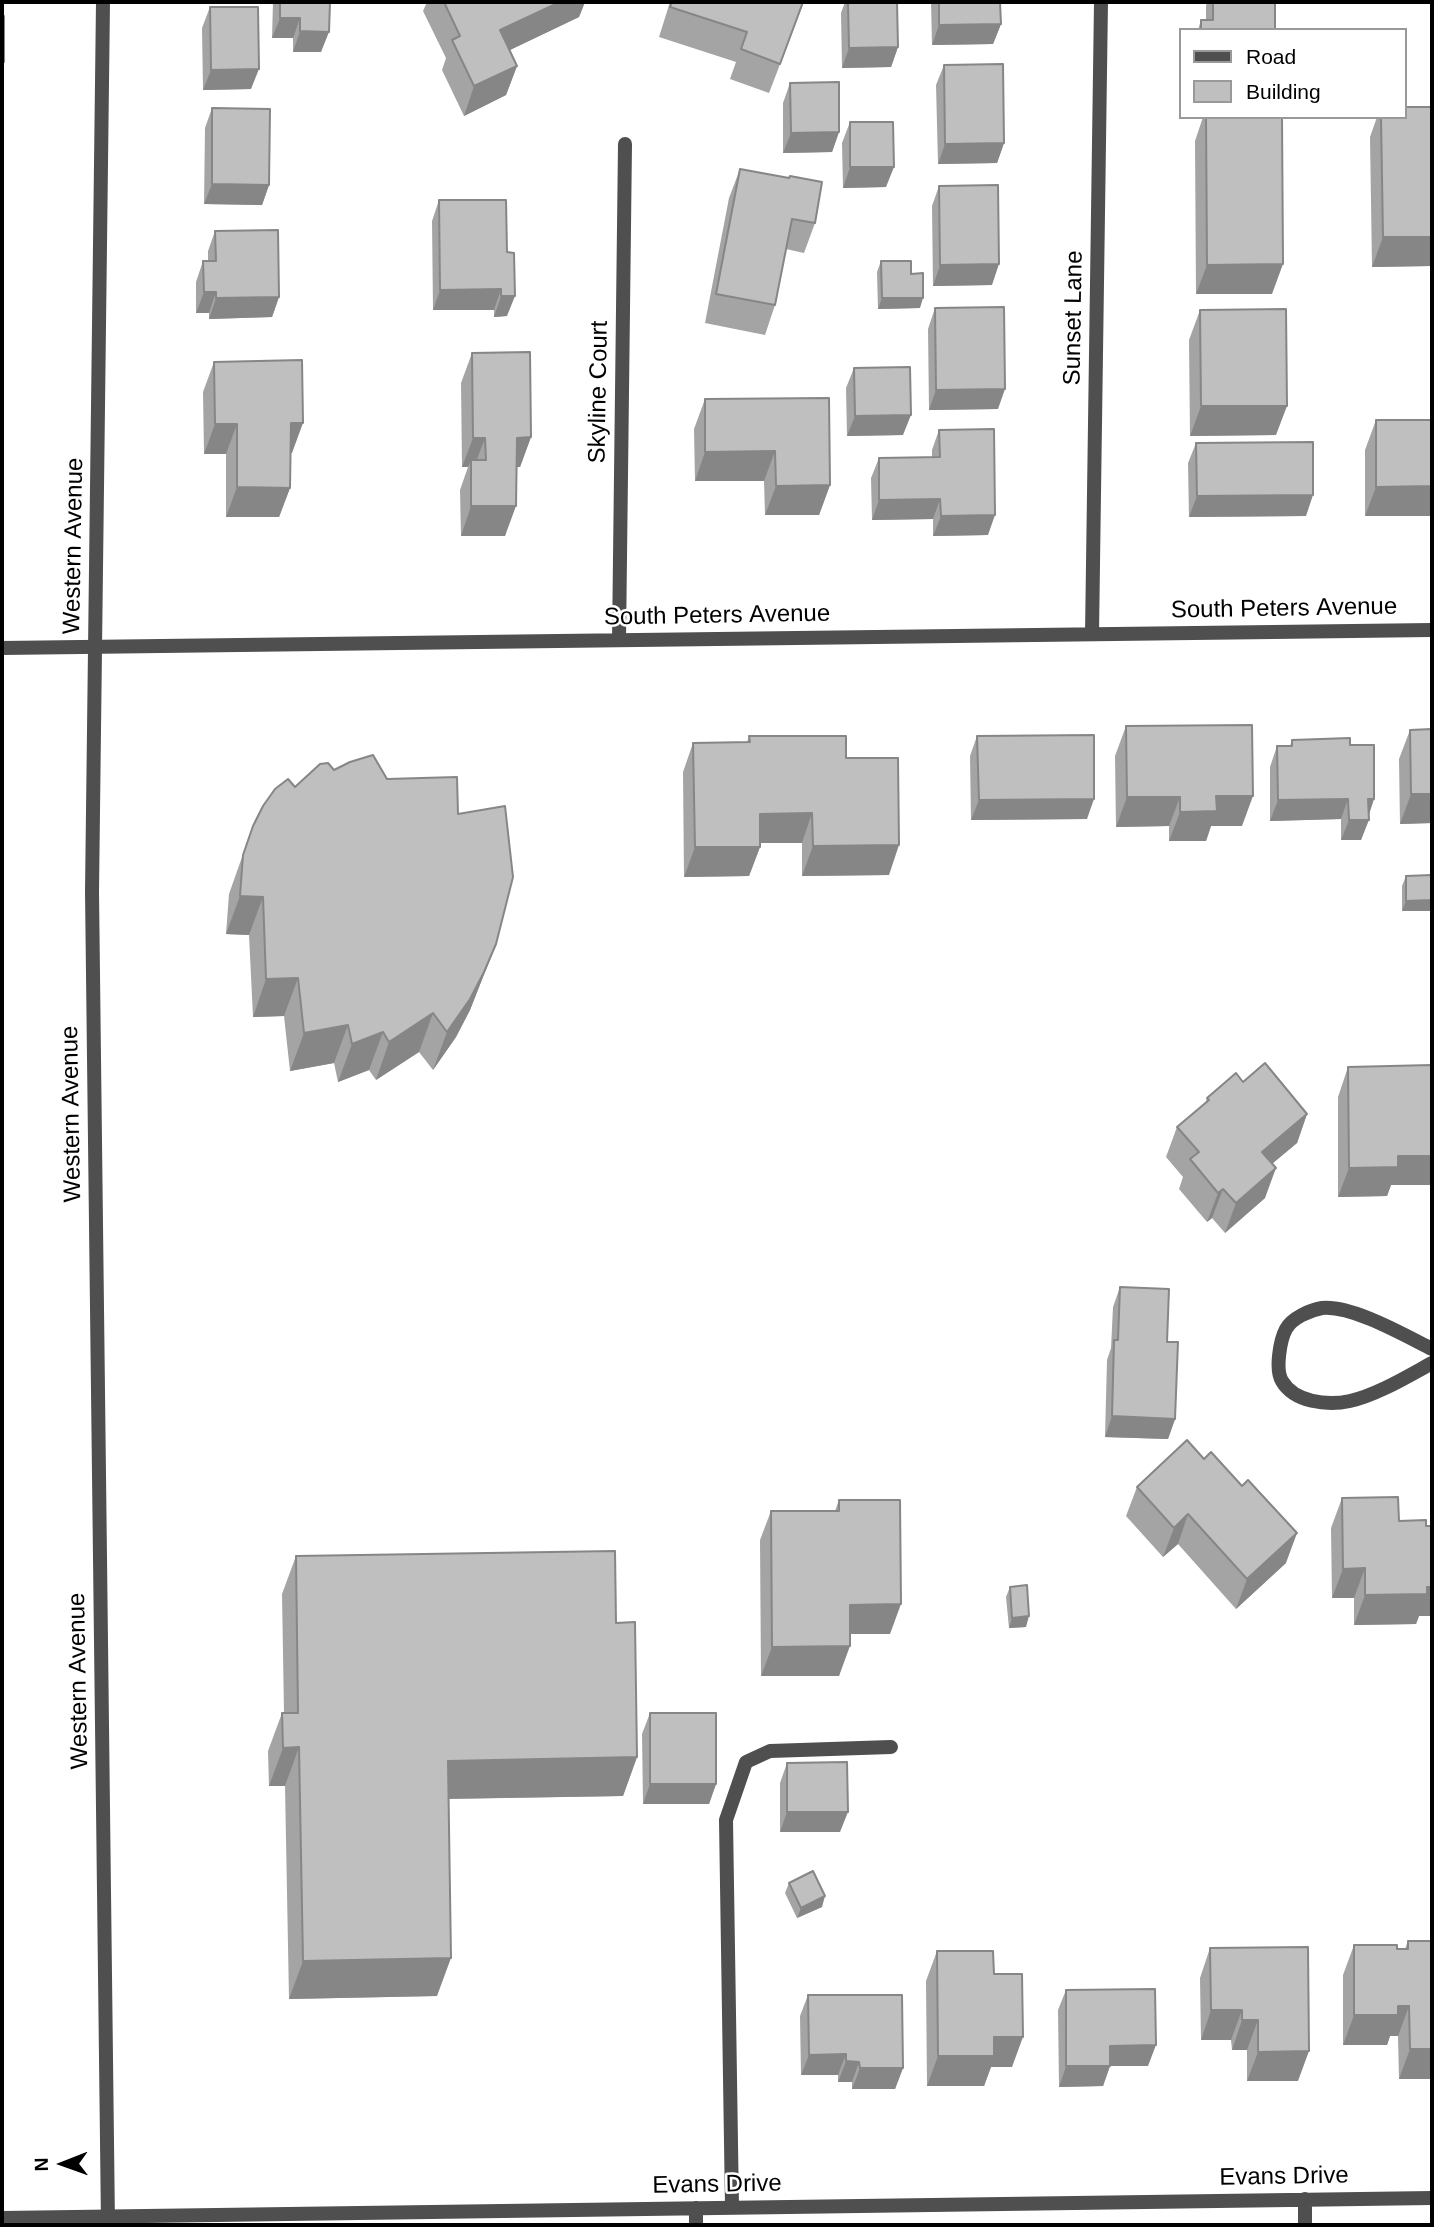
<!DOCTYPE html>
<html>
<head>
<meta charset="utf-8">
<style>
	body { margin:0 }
	#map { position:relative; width:1434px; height:2227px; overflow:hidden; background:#fff; font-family:Helvetica,sans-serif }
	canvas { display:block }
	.frame { position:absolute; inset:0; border:4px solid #000; pointer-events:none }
	.legend { position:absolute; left:1179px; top:28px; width:228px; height:91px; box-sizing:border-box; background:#fff; border:2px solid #999; margin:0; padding:9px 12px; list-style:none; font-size:21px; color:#000 }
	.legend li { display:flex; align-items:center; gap:14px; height:35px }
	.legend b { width:35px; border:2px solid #999 }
	.north { position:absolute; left:28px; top:2129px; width:70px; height:70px; -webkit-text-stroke:5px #fff; paint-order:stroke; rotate:269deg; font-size:19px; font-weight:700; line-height:28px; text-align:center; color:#000 }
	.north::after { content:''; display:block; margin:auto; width:24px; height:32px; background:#000; clip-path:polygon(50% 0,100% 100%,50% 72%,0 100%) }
</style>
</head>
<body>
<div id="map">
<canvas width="1434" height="2227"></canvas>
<div class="frame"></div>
<ul class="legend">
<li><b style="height:9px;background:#4f4f4f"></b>Road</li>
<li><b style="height:19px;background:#bfbfbf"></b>Building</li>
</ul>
<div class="north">N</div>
</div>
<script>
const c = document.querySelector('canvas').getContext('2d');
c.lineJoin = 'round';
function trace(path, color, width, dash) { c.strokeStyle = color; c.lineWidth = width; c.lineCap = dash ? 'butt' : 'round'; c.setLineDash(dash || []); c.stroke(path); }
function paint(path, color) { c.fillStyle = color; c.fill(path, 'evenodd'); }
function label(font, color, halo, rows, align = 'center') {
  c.font = font + ' Helvetica,sans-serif'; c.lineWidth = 5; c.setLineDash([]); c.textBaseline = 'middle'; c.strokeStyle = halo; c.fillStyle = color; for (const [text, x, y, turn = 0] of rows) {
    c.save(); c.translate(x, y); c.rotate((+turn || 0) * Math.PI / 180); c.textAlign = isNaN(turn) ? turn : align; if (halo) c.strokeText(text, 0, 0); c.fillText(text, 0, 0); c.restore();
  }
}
const service = new Path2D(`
	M732 2207 726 1820 746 1762 770 1751 891 1747`);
const minor = new Path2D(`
	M1092 634 1101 2
	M619 640 625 144
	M2 648 1432 630
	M1432 1349C1404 1335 1352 1305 1322 1308 1310 1310 1292 1318 1286 1329 1280 1340 1275 1370 1282 1381 1294 1402 1327 1406 1350 1401 1377 1395 1408 1376 1432 1363
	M1305 2199V2225
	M696 2208V2225
	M2 2218 1432 2198`);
const tertiary = new Path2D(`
	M103 2 92 891 108 2225`);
const wall = new Path2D(`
	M273 2H330L321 52H293V38H272Z
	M427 2H585L579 17 510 50 517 66 506 95 464 116 442 70 446 58 423 11Z
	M670 2H804L769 93 730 79 736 62 659 37Z
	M845 2H897L898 47 891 67 842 68 841 13Z
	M931 2H1000L1001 24 993 44 932 45Z
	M1207 2H1275V30H1198L1201 20H1206V6Z
	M210 7 251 89 203 90 202 28Z
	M944 65 1004 143 997 163 938 164 936 85Z
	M790 83 839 132 832 152 783 153V103Z
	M1432 107 1431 266 1372 267 1370 137 1377 117H1404Z
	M212 108 269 185 262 205 204 204 205 128Z
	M1203 117H1206L1272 294H1196L1195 141Z
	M850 122 886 187 843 188 842 143Z
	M740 169 815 223 804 253 786 249 775 305 765 335 705 323 729 198Z
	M939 186 992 285 933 286 932 206Z
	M439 200 507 252V316L494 317V310H433L432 221Z
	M215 231 279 297 272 317 209 319V313H196V282L203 261H208V251Z
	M881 261 911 274 920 308 878 309 877 272Z
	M935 308 998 409 929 410 928 329Z
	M1200 310 1276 435 1190 436 1189 340Z
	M472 353 531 437 520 467H517L505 536H461L460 490 468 467H462L461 383Z
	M214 362 292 453H290V488L279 517H226V454H204L203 392Z
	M854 368 903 435 847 436 846 388Z
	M705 399 830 485 819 515H765L764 481H695L694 429Z
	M1376 420H1432L1365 516V450Z
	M939 430 988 535 933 536V519L872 520 871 478 879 458 932 457V450Z
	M1196 443 1306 516 1189 517 1188 463Z
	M1126 726 1242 826H1211L1206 841H1169V826L1116 827 1115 756Z
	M1410 730 1432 823 1400 824 1399 759Z
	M749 736 846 758 889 875 802 876V843H760V847L749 876 684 877 683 772 693 743 747 742Z
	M977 736 1087 819 971 820 970 756Z
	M1292 740 1350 745 1374 799 1361 840H1341V819L1270 821V767L1277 746H1290Z
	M334 770 387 779 458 814 496 944 470 1010 456 1037 433 1070 419 1052 376 1080 369 1070 338 1082 334 1063 290 1071 284 1016 253 1017 249 935 226 934 229 894 253 826 295 787Z
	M1432 875V911H1402V886L1406 876Z
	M1348 1067 1391 1185 1387 1196 1338 1197V1097Z
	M1207 1098 1307 1114 1297 1143 1272 1164 1265 1198 1225 1233 1212 1218 1207 1222 1179 1189 1183 1177 1166 1157 1177 1127 1205 1104Z
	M1120 1287 1175 1419 1168 1439 1105 1437 1107 1360 1111 1348 1113 1307Z
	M1137 1487 1286 1563 1236 1609 1178 1544 1163 1557 1126 1516Z
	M1342 1498 1399 1521 1426 1526H1432V1616H1419L1416 1624 1354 1625V1598H1332L1331 1528Z
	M839 1500 890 1634H850L839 1676H761L760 1540 771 1511H835Z
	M296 1556 616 1623 637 1757 623 1796 449 1799 437 1996 289 1999 285 1786H269L268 1751 282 1713H284L282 1594Z
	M1010 1587 1026 1627 1009 1628 1006 1597Z
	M650 1713 716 1784 709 1804H643L642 1734Z
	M787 1763 840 1832H780V1783Z
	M789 1883 822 1907 797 1918 785 1893Z
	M1408 1941H1432V2079H1399L1398 2036H1390L1387 2045H1343V1975L1354 1945 1405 1949Z
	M1210 1948 1298 2081H1247V2050H1232L1231 2040H1201L1200 1978Z
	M937 1951 994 1974 1012 2067H991L984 2086H927L926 1981Z
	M1066 1990 1148 2066H1110L1103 2086 1059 2087 1058 2010Z
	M808 1995 903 2068 895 2089H852V2082H838V2075H801L800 2016Z`);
const shadedWall = new Path2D(`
	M560 2H585L579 17 489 60 500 30Z
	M280 18H300L293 38H272Z
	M1001 24 993 44 932 45 939 25Z
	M300 31 329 32 321 52H293Z
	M898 47 891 67 842 68 849 48Z
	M517 66 506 95 464 116 474 86Z
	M259 69 251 89 203 90 211 70Z
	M839 132 832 152 783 153 791 133Z
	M1004 143 997 163 938 164 945 144Z
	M850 167H894L886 187 843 188Z
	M212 184 269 185 262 205 204 204Z
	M1383 237H1432L1431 266 1372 267Z
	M999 264 992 285 933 286 940 265Z
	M1283 264 1272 294H1196L1207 265Z
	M501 289 494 310H433L440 290Z
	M204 292H216L209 313H196Z
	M501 296H515L507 316 494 317Z
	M279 297 272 317 209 319 216 298Z
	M882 298H923L920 308 878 309Z
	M1005 389 998 409 929 410 936 390Z
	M1201 406H1287L1276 435 1190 436Z
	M911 415 903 435 847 436 855 416Z
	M291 423H303L292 453H280Z
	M215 424H237L226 454H204Z
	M531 437 520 467H507L517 438Z
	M473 438H485L474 467 471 460 468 467H462Z
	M775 451 764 481H695L705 452Z
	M830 485 819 515H765L776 486Z
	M1432 486V516H1365L1376 487Z
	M237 487 290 488 279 517H226Z
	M1313 495 1306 516 1189 517 1197 496Z
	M940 499 933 519 872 520 879 500Z
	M471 506H516L505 536H461Z
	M995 515 988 535 933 536 941 516Z
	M1411 794H1432V823L1400 824Z
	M1216 796H1253L1242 826H1211L1206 841H1169L1180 812Z
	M1127 797H1180L1169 826 1116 827Z
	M1094 799 1087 819 971 820 979 800Z
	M1348 799 1341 819 1270 821 1278 800Z
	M1368 799H1374L1367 819Z
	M812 813 802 843H749L760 814Z
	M1349 820H1369L1361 840H1341Z
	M899 845 889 875 802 876 813 846Z
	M695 847H760L749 876 684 877Z
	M240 896 263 897 249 935 226 934Z
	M1432 900V911H1402L1406 901Z
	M496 944 470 1010 456 1037 433 1070 447 1032Z
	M298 978 284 1016 253 1017 266 979Z
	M433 1013 419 1052 376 1080 389 1042Z
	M348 1025 334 1063 290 1071 304 1033Z
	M383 1032 369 1070 338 1082 352 1044Z
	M1307 1114 1297 1143 1251 1181 1262 1152Z
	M1398 1156H1432V1185H1391L1387 1196 1338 1197 1349 1168Z
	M1276 1168 1265 1198 1225 1233 1236 1203Z
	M1223 1189 1212 1218 1207 1222 1218 1193Z
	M1112 1416 1175 1419 1168 1439 1105 1437Z
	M1188 1514 1178 1544 1163 1557 1174 1528Z
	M1297 1533 1286 1563 1236 1609 1247 1579Z
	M1365 1568 1354 1598H1332L1343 1569Z
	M1427 1587H1432V1616H1419L1416 1624 1354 1625 1365 1595Z
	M901 1604 890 1634H839L850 1605Z
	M1029 1616 1026 1627 1009 1628 1012 1618Z
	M850 1646 839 1676H761L772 1647Z
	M299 1747 285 1786H269L283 1748Z
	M637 1757 623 1796 434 1799 448 1761Z
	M650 1784H716L709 1804H643Z
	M787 1812H848L840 1832H780Z
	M825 1896 822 1907 797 1918 801 1908Z
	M451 1958 437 1996 289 1999 303 1961Z
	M1398 2006H1409L1398 2036H1390L1387 2045H1343L1354 2015Z
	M1211 2010H1242L1231 2040H1201Z
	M1242 2020H1258L1247 2050H1232Z
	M994 2037H1023L1012 2067H991L984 2086H927L938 2056Z
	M1156 2045 1148 2066H1110L1103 2086 1059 2087 1066 2066 1110 2046Z
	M1410 2049H1432V2079H1399Z
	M1309 2051 1298 2081H1247L1258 2052Z
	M846 2054 838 2075H801L809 2055Z
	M846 2061 859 2062 852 2082H838Z
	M860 2068H903L895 2089H852Z`);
const building = new Path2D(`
	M280 2H330L329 32 300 31V18H280Z
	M444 2H560L500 30 517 66 474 86 452 40 460 36Z
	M672 2H803L780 64 741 49 747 32 670 7Z
	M848 2H897L898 47 849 48Z
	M939 2H1000L1001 24 939 25Z
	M1213 2H1275V30H1201V20H1213Z
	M210 7H258L259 69 211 70Z
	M2 16H4V62H2Z
	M1003 64 1004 143 945 144 944 65Z
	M839 82V132L791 133 790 83Z
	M1404 107H1432V237H1383L1381 117H1404Z
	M212 108 270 109 269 185 212 184Z
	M1206 117H1282L1283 264 1207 265Z
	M850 122H893L894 167H850Z
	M740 169 789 178 790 176 822 182 815 223 792 219 775 305 716 294Z
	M998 185 999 264 940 265 939 186Z
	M439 200H506L507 252 514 253 515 296H501V289L440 290Z
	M278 230 279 297 216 298V292H204L203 261H216L215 231Z
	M881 261H911V274L923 273V298H882Z
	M1004 307 1005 389 936 390 935 308Z
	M1286 309 1287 406H1201L1200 310Z
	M530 352 531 437 517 438 516 506H471V460H486L485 438H473L472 353Z
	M302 360 303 423H291L290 488 237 487V424H215L214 362Z
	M910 367 911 415 855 416 854 368Z
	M829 398 830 485 776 486 775 451 705 452V399Z
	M1376 420H1432V486L1376 487Z
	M994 429 995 515 941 516 940 499 879 500V458L940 457 939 430Z
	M1313 442V495L1197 496 1196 443Z
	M1252 725 1253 796H1216L1217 811 1180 812V797H1127L1126 726Z
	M1432 729V794H1411L1410 730Z
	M1094 735V799L979 800 977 736Z
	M749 736H846V758H898L899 845 813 846 812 813 760 814V847H695L693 743 750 742Z
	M1350 738V745H1374V799H1368L1369 820H1349L1348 799 1278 800 1277 746H1292V740Z
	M373 755 387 779 457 777 458 814 505 806 513 877 496 944 484 972 470 999 447 1032 433 1013 389 1042 383 1032 352 1044 348 1025 304 1033 298 978 266 979 263 897 240 896 243 855 253 826 263 806 275 789 288 779 295 787 320 764 328 763 334 770 350 762Z
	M1432 875V900L1406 901V876Z
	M1265 1063 1307 1114 1262 1152 1276 1168 1236 1203 1223 1189 1218 1193 1190 1159 1199 1152 1177 1127 1209 1100 1207 1098 1236 1073 1243 1082Z
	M1432 1065V1156H1398V1167L1349 1168 1348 1067Z
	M1120 1287 1169 1289 1167 1342H1178L1175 1419 1112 1416 1114 1340H1118Z
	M1187 1440 1204 1459 1211 1452 1242 1486 1248 1480 1297 1533 1247 1579 1188 1514 1174 1528 1137 1487Z
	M1398 1497 1399 1521 1426 1520V1526H1432V1587H1427V1594L1365 1595V1568L1343 1569 1342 1498Z
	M839 1500H900L901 1604 850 1605V1646L772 1647 771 1511H839Z
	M615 1551 616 1623 635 1622 637 1757 448 1761 451 1958 303 1961 299 1747 283 1748 282 1713H298L296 1556Z
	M1027 1585 1029 1616 1012 1618 1010 1587Z
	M650 1713H716V1784H650Z
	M847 1762 848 1812H787V1763Z
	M813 1871 825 1896 801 1908 789 1883Z
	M1408 1941H1432V2049H1410L1409 2006H1398V2015H1354V1945H1397V1949H1408Z
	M1308 1947 1309 2051 1258 2052V2020H1242V2010H1211L1210 1948Z
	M937 1951H993L994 1974H1022L1023 2037H994V2056H938Z
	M1155 1989 1156 2045 1110 2046V2066H1066V1990Z
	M808 1995H902L903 2068H860L859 2062 846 2061V2054L809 2055Z`);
const streetNames = [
	["Sunset Lane",1074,318,-89],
	["Skyline Court",599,392,-89],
	["Western Avenue",74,546,-89],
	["South Peters Avenue",1284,609,-1],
	["South Peters Avenue",717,616,-1],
	["Western Avenue",72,1114,-91],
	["Western Avenue",79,1681,-91],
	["Evans Drive",1284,2177,-1],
	["Evans Drive",717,2185,-1]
];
trace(service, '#4f4f4f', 14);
trace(minor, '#4f4f4f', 14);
trace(tertiary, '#4f4f4f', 14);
paint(wall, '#a4a4a4');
paint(shadedWall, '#868686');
paint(building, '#bfbfbf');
trace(building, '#868686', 2);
label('24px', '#000', '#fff', streetNames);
</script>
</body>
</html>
